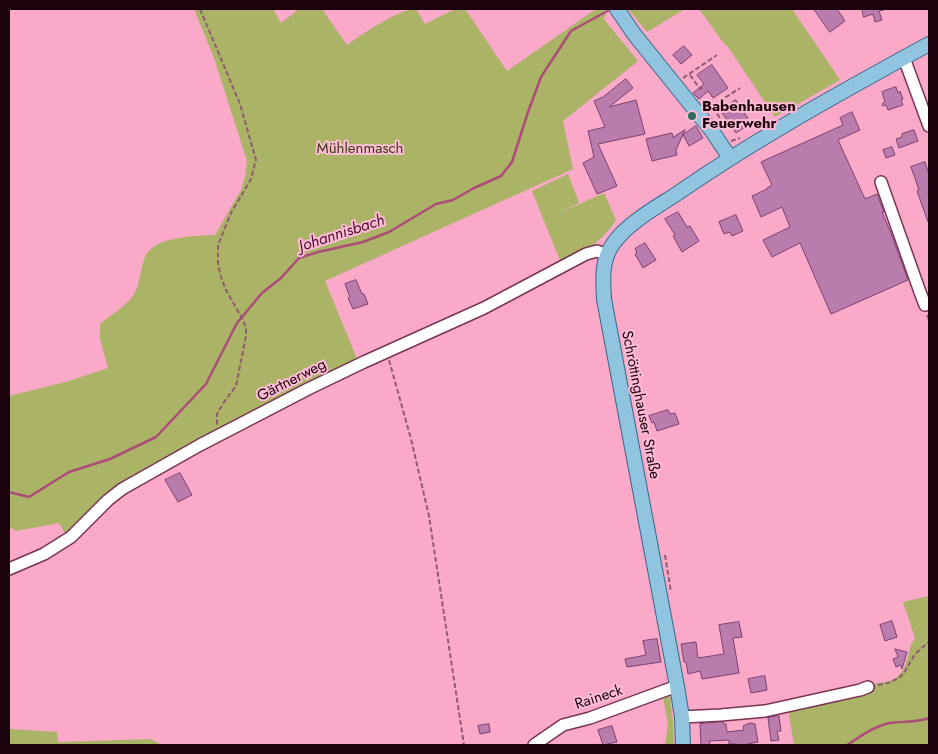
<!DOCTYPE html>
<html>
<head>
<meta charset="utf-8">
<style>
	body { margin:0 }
	#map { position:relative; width:938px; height:754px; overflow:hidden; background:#faa9c9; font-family:Jost,sans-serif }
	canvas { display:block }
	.frame { position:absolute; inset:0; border:10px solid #1b020d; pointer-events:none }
</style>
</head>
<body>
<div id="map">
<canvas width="938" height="754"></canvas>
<div class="frame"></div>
</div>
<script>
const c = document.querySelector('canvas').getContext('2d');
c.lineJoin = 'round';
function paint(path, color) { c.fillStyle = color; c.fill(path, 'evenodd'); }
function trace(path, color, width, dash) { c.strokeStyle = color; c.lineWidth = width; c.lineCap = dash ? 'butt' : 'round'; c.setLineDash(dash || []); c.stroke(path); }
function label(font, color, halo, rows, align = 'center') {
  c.font = font + ' Jost,sans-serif'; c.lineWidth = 4; c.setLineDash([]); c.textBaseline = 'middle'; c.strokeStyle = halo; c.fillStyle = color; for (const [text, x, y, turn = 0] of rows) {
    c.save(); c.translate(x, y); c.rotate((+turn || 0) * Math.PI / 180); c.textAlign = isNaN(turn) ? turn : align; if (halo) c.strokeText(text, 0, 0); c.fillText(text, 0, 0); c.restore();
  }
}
const green = new Path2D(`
	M194 9H273L281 23 299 9H322L347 45C363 34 398 9 416 9L425 24 455 9H465L507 71 596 9H604L606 16 603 18 638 61 563 121 573 169 325 281 357 359 199 440 66 535 59 523 16 531 9 527V396L69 381 108 368 100 339V324C109 316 125 307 132 297 141 285 139 270 145 257 154 236 196 236 215 235L241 190 245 176 247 161 214 58Z
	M628 9H685L647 32Z
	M699 9H792L840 80 775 117 728 47 722 41Z
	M568 174 579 203 555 215 604 193 616 220C600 244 586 250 561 263L532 191Z
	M929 596V745H794L788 709C815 701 842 693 869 685 879 682 891 683 898 676 909 666 907 649 915 638L903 602Z
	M670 696 673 723 674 745H665L668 724 663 697Z
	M9 729 57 732 58 742 151 739 162 745H9Z`);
const stream = new Path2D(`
	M9 492 29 497 69 472 110 459 156 437 206 384 237 323 262 293 281 278 299 258 318 252 363 242 389 232 436 204 453 200 474 188 501 176 512 162 528 112 541 77 571 31 611 9
	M847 745C860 737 874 726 890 723 903 721 916 723 929 718`);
const building = new Path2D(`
	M814 9H837L845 21 830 32Z
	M862 9H884V10L879 11 882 20 875 22 873 14 864 17Z
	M684 46 692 55 681 64 673 55Z
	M712 65 728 88 713 98 708 91 699 99 693 93 704 84 697 75Z
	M626 79 633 88 609 107 636 100 645 134 598 144 617 186 597 194 583 163 594 157 588 131 605 127 594 101 603 97Z
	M896 87 898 93 900 91 903 99 901 100 903 105 888 110 886 105 883 106 882 104 885 102 882 92Z
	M736 100 751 123 736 133 720 110Z
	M852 112 860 130 838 140 865 199 877 194 884 212H882L891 233 908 280 831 314 800 243 772 257 763 240 790 227 782 207 761 217 752 196 767 189V188L772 185 761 162 843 125 840 118Z
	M696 126 703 138 689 146 683 135Z
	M685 130 676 150 677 155 652 161 646 139 672 133 673 137Z
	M914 130 918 141 899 148 896 139 902 137V134Z
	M892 147 895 155 886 158 883 150Z
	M925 162 929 174V222H928L917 191 919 190 911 167Z
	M678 212 687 227 690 226 699 241 682 252 673 236 675 235 665 219Z
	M736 215 743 231 732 236 730 232 724 234 719 222Z
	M645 243 656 260 643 268 635 254 637 252 635 249Z
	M356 280 362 294H364L368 304 353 309 348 298 350 297 345 284Z
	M668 410 670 414 675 413 679 424 657 431 654 422 652 423 649 416Z
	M180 473 192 495 178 502 165 480Z
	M892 621 897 637 885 641 880 625Z
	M739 622 742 637 733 638 739 673 702 679 700 671 688 674 686 662H684L681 644 696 642 698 658 724 654 719 625Z
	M657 639 661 662 627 667 625 659 646 655 643 641Z
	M895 649 907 652 902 669 901 665 896 667 893 659 898 657Z
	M765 676 767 690 751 693 748 679Z
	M779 716 781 731H777L779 740 771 741 768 718Z
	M723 722 724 724H726L727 732 744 730 743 726 750 723 755 724 758 742 747 744V745H736V744H729V740L709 741 710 745H701L700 724Z
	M489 724 490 732 480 734 478 726Z
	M612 726 617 742 603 745 598 730Z`);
const path = new Path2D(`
	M200 9 240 104 256 160 251 179 231 213 218 245V263L221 277 226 290 243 320 246 328V336L236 386 224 402 217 414V426
	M690 75 700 89 704 86
	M683 78 717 55
	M723 124 728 121
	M724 124 712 106 740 88
	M731 141 740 138
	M927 315 929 320
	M389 360 411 439 429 516 464 745
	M665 555 671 592
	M878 685 888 683 899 678 904 673 915 654 929 642`);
const minor = new Path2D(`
	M904 58 929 126
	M881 182 920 292 925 305 929 304
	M9 569 44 554 71 537 108 500 122 489 200 445 308 389 364 362 484 308 586 254 597 251 607 255
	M682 717 721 715 765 711 860 690 868 687
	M534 745 563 725 590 718 677 686`);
const major = new Path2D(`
	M617 9 634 34 712 131 730 158
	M683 745 682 717 677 686 604 299C603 280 601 261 613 244 628 222 659 206 681 191 761 136 845 90 929 44`);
const markers = [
	[692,116,5,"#2c6d5d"]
];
const poiNames = [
	["Babenhausen",702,107],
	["Feuerwehr",702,124]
];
const parkNames = [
	["Mühlenmasch",360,149]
];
const streetNames = [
	["Gärtnerweg",292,381,-27],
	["Schröttinghauser Straße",640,405,79],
	["Raineck",599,698,-18]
];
const waterNames = [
	["Johannisbach",342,234,-18]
];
paint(green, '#aab366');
trace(stream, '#ad4c78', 2.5);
paint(building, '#ba7bad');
trace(building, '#7b4171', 1);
trace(minor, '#793453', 14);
trace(major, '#376787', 16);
trace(path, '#915b71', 2, [5, 2.5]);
trace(minor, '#fff', 11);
trace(major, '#90c4df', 14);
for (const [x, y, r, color] of markers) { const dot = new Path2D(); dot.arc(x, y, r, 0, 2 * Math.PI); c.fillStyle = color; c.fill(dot); trace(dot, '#febbd5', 2); }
label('bold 15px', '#1b020d', '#febbd5', poiNames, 'left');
label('15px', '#383c0e', '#febbd5', parkNames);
label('15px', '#1b020d', '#febbd5', streetNames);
label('italic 16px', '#4e0e2f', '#febbd5', waterNames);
</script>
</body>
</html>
